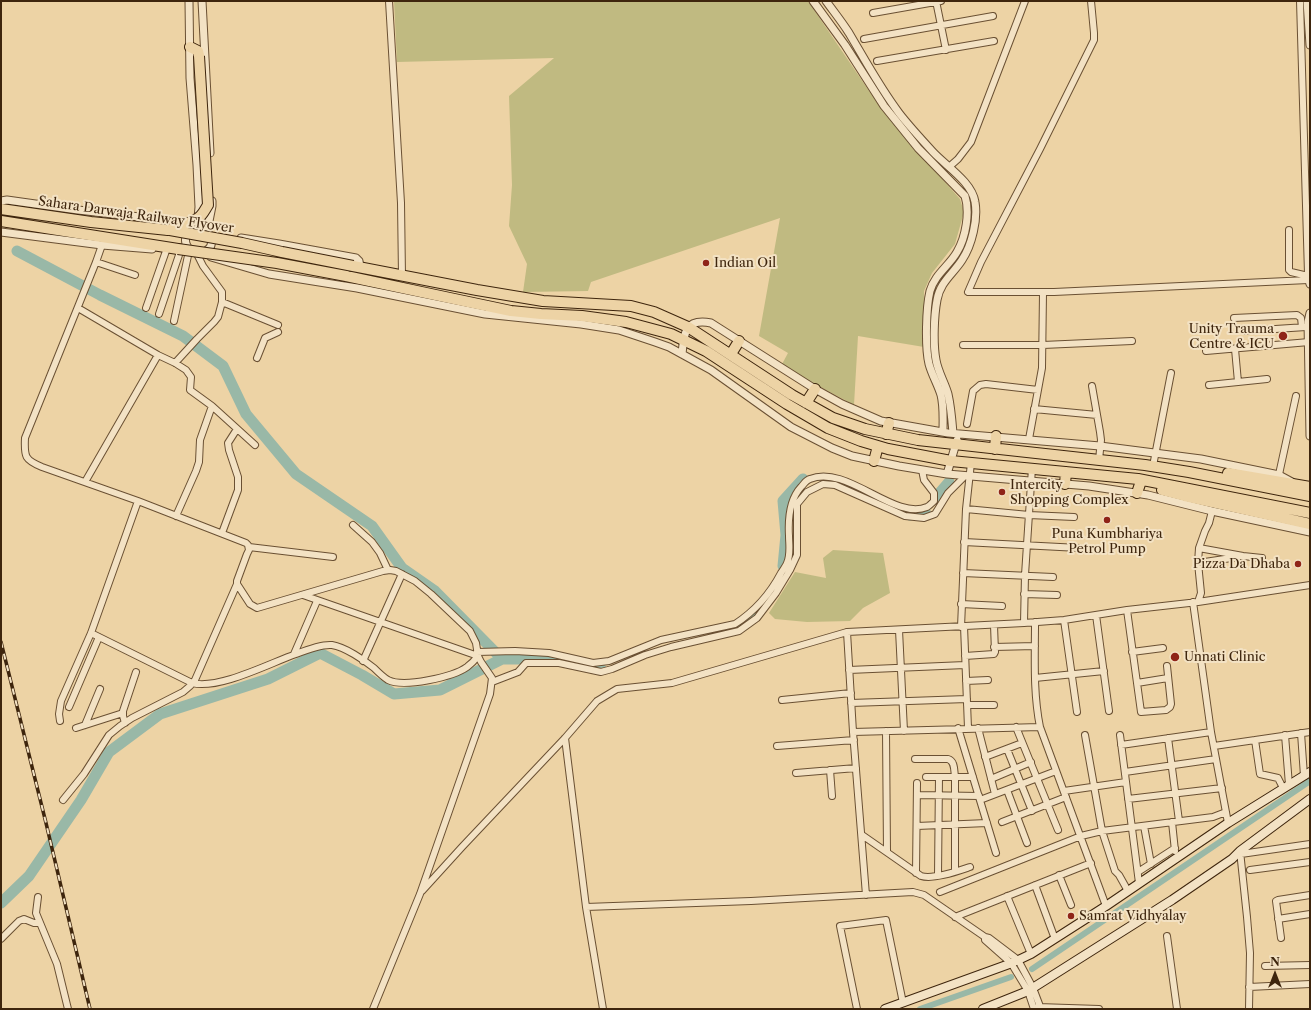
<!DOCTYPE html>
<html>
<head>
<meta charset="utf-8">
<style>
	body { margin:0 }
	#map { position:relative; width:1311px; height:1010px; overflow:hidden; background:#edd3a5; font-family:"Libre Caslon Text",serif }
	canvas { display:block }
	.frame { position:absolute; inset:0; border:2px solid #3e250d; pointer-events:none }
	.north { position:absolute; left:1255px; top:954px; width:40px; height:40px; -webkit-text-stroke:3px #f3e2c4; paint-order:stroke; rotate:0deg; font-size:11px; font-weight:700; line-height:16px; text-align:center; color:#3e250d }
	.north::after { content:''; display:block; margin:auto; width:14px; height:18px; background:#3e250d; clip-path:polygon(50% 0,100% 100%,50% 72%,0 100%) }
</style>
</head>
<body>
<div id="map">
<canvas width="1311" height="1010"></canvas>
<div class="frame"></div>
<div class="north">N</div>
</div>
<script>
const c = document.querySelector('canvas').getContext('2d');
c.lineJoin = 'round';
function paint(path, color) { c.fillStyle = color; c.fill(path, 'evenodd'); }
function trace(path, color, width, dash) { c.strokeStyle = color; c.lineWidth = width; c.lineCap = dash ? 'butt' : 'round'; c.setLineDash(dash || []); c.stroke(path); }
function label(font, color, halo, rows, align = 'center') {
  c.font = font + ' "Libre Caslon Text",serif'; c.lineWidth = 4; c.setLineDash([]); c.textBaseline = 'middle'; c.strokeStyle = halo; c.fillStyle = color; for (const [text, x, y, turn = 0] of rows) {
    c.save(); c.translate(x, y); c.rotate((+turn || 0) * Math.PI / 180); c.textAlign = isNaN(turn) ? turn : align; if (halo) c.strokeText(text, 0, 0); c.fillText(text, 0, 0); c.restore();
  }
}
const green = new Path2D(`
	M394 1H808L882 110 960 199 964 212 955 244 932 273 924 291V347L858 336 854 405 781 366 788 353 759 336 780 218 591 282 588 291 523 292 527 264 509 226 512 185 509 96 554 58 397 62Z
	M833 550 883 553 890 593 863 608 850 621 807 622 775 619 769 613 795 572 826 578 823 558Z`);
const canal = new Path2D(`
	M1032 969 1310 781
	M920 1009 1011 977`);
const river = new Path2D(`
	M17 251 100 295 183 336 223 366 246 414 296 474 372 526 402 568 435 591 502 659
	M839 481 910 515 925 511
	M937 496 949 482
	M783 566 786 535 783 501 803 479
	M731 631 756 616
	M1 903 29 876 81 800 109 752 160 714 268 679 320 653 362 675 394 694 440 690 502 659H559L601 669`);
const minor = new Path2D(`
	M389 1 401 203 402 276
	M936 1 946 50
	M1091 1 1094 33V40L1040 149 981 262 968 292H1054L1308 280
	M1300 1 1308 274
	M873 13 941 1
	M864 39 993 16
	M877 61 994 41
	M949 167 958 159 971 142 1025 1
	M1289 230V270L1291 272 1308 276
	M102 245 96 262 25 438C24 457 25 460 42 467L138 501 246 543 248 545 249 550 247 554 237 581V584L250 604 257 608 383 571 390 570 396 571 415 581 431 594 470 631 476 643 478 656 481 662 492 678 490 694 420 894 373 1009
	M96 262 135 275
	M222 302 278 325
	M78 308 158 355 175 363 186 370 191 377 190 390 212 406 255 445
	M146 308 166 251
	M159 314 180 252
	M1234 318 1297 315 1301 318 1302 327
	M174 321 189 251
	M1245 331 1306 327
	M963 345H1043L1132 341
	M1235 349 1238 382
	M1206 351 1309 342
	M257 358 265 338 278 332
	M175 363 197 339 214 322 218 317 222 302V292L203 266 197 254
	M1209 385 1267 379
	M1092 386 1100 432 1101 440 1099 460
	M1034 409 1097 415
	M967 424 973 391 980 385 986 384 1038 390
	M1029 439 1042 368 1043 293
	M1153 466 1171 373
	M1278 479 1296 396
	M85 482 158 355
	M966 509 1029 515 1074 517
	M176 516 196 471 199 462 200 440 212 406
	M353 525 372 542 380 553 388 570
	M222 533 238 490V477L229 450 228 443 237 429
	M964 542 1079 548
	M249 547 333 557
	M1199 548 1243 556 1262 558
	M1198 563 1238 557
	M963 573 1053 577
	M1024 594 1057 595
	M1193 602 1211 732 1228 823
	M1198 602 1201 593 1198 563 1199 548 1205 531 1209 523 1212 511
	M961 604 1002 606
	M1127 610 1141 712 1166 710 1170 707 1171 704 1167 666
	M1096 615 1109 711
	M1064 620 1077 712
	M1035 622C1035 657 1033 692 1040 727L1106 906
	M1024 623 1025 575 1032 468
	M964 626 968 728
	M961 627 966 509 971 463
	M899 630 904 731
	M847 632 853 732 866 895
	M91 633 192 683C219 690 270 663 296 654 306 650 321 644 332 645 345 647 364 660 374 668 378 672 383 677 388 680 404 688 453 677 467 667 471 664 475 660 478 656L303 595
	M994 647 1035 646
	M477 652 515 651 549 653 593 663 609 661 661 640 735 624C755 611 770 594 781 573 783 570 786 566 787 563 791 554 789 544 789 536 788 519 789 500 801 487 804 484 806 480 810 479 847 464 894 521 927 507 929 506 932 503 934 501V493L924 480 922 470
	M1132 652 1163 648
	M294 654 317 601
	M965 656 994 654 995 652 994 625
	M363 661 402 574
	M849 670 965 665
	M1035 678 1104 671
	M966 681 988 680
	M492 682 518 672 526 663H559L601 672 612 669 645 655 671 647 739 631 757 618 776 593 790 570 797 555V504L807 492 823 484 835 485 905 516 924 518 935 514 948 493 965 476
	M1137 683 1168 678
	M782 700 851 693
	M851 703 967 699
	M967 705H994
	M69 707 99 637
	M60 721 59 714 61 701 91 633 138 501
	M125 723 123 716V711L136 672
	M85 725 100 689
	M1016 727 1058 830
	M76 728 123 713
	M958 728 996 853
	M978 728 995 794
	M886 731 887 852
	M853 732 1040 727
	M1301 733 1304 776
	M1085 735 1102 831 1115 871 1119 875 1128 891
	M1120 735 1139 883
	M1285 735 1289 785
	M565 738 586 907 603 1009
	M1168 738 1179 821
	M1255 740 1260 774 1278 778 1283 788
	M1121 745 1211 732
	M777 746 854 740
	M1214 746 1310 732
	M1007 749 1032 811
	M985 757 1022 743
	M915 759H948C955 761 954 770 955 777V871
	M830 770 832 796
	M1125 772 1216 759
	M796 773 856 768
	M926 777H973
	M991 779 1031 762
	M1007 790 1027 843
	M1064 791 1126 782
	M917 795 979 796
	M1128 799 1222 788
	M63 800 84 774 109 735 120 726 132 718 183 692 190 686 195 680 237 584
	M980 800 1056 771
	M1002 822 1066 797
	M1172 822 1175 851
	M917 826 987 823
	M1144 826 1151 864
	M862 835 921 876C933 880 958 871 970 867
	M1240 851 1247 917 1250 953 1249 1009
	M1241 854 1310 844
	M1250 870 1310 862
	M1138 872 1175 848
	M916 873 917 783
	M938 875 939 777
	M1059 875 1071 905
	M1035 885 1055 939
	M422 891 462 847 565 738 597 701 617 689 672 683 847 632 1024 623 1064 620 1127 610 1198 602 1310 585
	M940 892 1081 836 1102 831 1213 817 1226 812
	M1007 896 1031 954
	M38 897 36 913 57 964 68 1009
	M586 907 751 901 913 892 924 895 985 937
	M955 917 1091 863
	M1278 919 1310 914
	M1167 936 1177 1009
	M1281 938 1276 901 1278 900 1310 895
	M1 939 19 921 24 919 34 923H40
	M1265 966 1310 965
	M1249 987 1310 984
	M1038 1007 1099 1009
	M857 1009 840 926 886 920 903 1003
	M1034 1009 1028 991 1011 963 985 940V937L989 938 1018 960 1033 988 1041 1009`);
const tertiary = new Path2D(`
	M189 1 190 78 197 165 199 207 198 218
	M202 1 210 153
	M813 1 845 45 884 106 918 148 965 196C970 212 966 237 957 252 949 266 935 274 930 291 926 308 925 347 929 364 932 375 938 385 941 395 944 407 943 420 943 432
	M826 1C834 12 842 22 849 33 865 60 880 88 899 113 909 126 921 139 933 152 946 166 972 182 975 202 978 219 972 245 962 260 953 274 940 282 937 300 934 316 933 344 936 360 938 372 945 383 948 394 951 407 952 421 953 433
	M1307 1 1310 45
	M1 201 7 200 78 210 166 220 180 227
	M207 231 212 206V201
	M1 232 102 245 152 249
	M241 238 279 244 356 258 359 261 360 267
	M191 251C187 247 184 243 186 237 194 212 228 243 202 253
	M211 257 269 274 357 288 485 314 581 324 619 330 655 342 669 347 711 370 791 427 832 448 852 456 899 466 947 474 1089 486 1148 495 1212 511 1310 532
	M1310 271 1308 277 1310 284
	M1310 313 1308 322 1310 436
	M682 354C684 333 685 318 711 323L815 389 842 404 881 421 948 433 1100 446 1201 459 1279 475 1292 482
	M947 474 957 440`);
const secondary = new Path2D(`
	M885 1009 1012 963 1031 954 1106 906 1228 823 1310 772
	M983 1009 1028 991 1172 900 1232 859 1240 851 1310 799`);
const trunk = new Path2D(`
	M190 47 198 51 199 56
	M1 209 91 222 168 230
	M1 221 178 249
	M353 266 477 290 543 301 631 306 654 312 688 327 792 395 833 418 865 429 918 440 1145 465 1189 472 1310 496
	M346 276 511 311 541 314 582 316 626 322 671 334 706 351 787 404 828 428 861 441 888 449 951 461 1138 479 1310 513
	M731 354 739 341
	M806 403 815 389
	M886 434 889 423
	M995 449 996 436
	M874 461 878 446
	M1228 473 1310 487
	M1065 484 1066 472
	M1162 490 1185 496 1310 524
	M1137 493 1141 481`);
const rail = new Path2D(`
	M1 642 46 823 90 1009`);
const trunkBridge = new Path2D(`
	M168 230C176 227 192 223 198 218 203 215 205 209 208 205L199 56
	M170 230 242 243 282 252 353 266
	M178 249 277 263 346 276`);
const markers = [
	[706,263,4,"#8f2418"],
	[1283,336,5,"#8f2418"],
	[1002,492,4,"#8f2418"],
	[1107,520,4,"#8f2418"],
	[1298,564,4,"#8f2418"],
	[1175,657,5,"#8f2418"],
	[1071,916,4,"#8f2418"]
];
const streetNames = [
	["Sahara Darwaja Railway Flyover",136,215,8]
];
const poiNames = [
	["Indian Oil",714,263],
	["Unity Trauma",1274,329,"right"],
	["Centre & ICU",1274,344,"right"],
	["Intercity",1010,485],
	["Shopping Complex",1010,500],
	["Puna Kumbhariya",1107,534,"center"],
	["Petrol Pump",1107,549,"center"],
	["Pizza Da Dhaba",1290,564,"right"],
	["Unnati Clinic",1184,657],
	["Samrat Vidhyalay",1079,916]
];
paint(green, '#c0ba81');
trace(canal, '#99b8a7', 6);
trace(river, '#99b8a7', 11);
trace(minor, '#6a5033', 8);
trace(tertiary, '#6a5033', 9);
trace(secondary, '#3e250d', 10);
trace(trunk, '#3e250d', 12);
trace(minor, '#f3e2c4', 6);
trace(tertiary, '#f3e2c4', 7);
trace(secondary, '#f3e2c4', 8);
trace(trunk, '#edd3a5', 10);
trace(rail, '#3e250d', 3.5);
trace(rail, '#f3e2c4', 2, [6]);
trace(trunkBridge, '#3e250d', 12, []);
trace(trunkBridge, '#edd3a5', 10);
for (const [x, y, r, color] of markers) { const dot = new Path2D(); dot.arc(x, y, r, 0, 2 * Math.PI); c.fillStyle = color; c.fill(dot); trace(dot, '#f3e2c4', 1.5); }
label('13px', '#3e250d', '#f3e2c4', streetNames);
label('13px', '#3e250d', '#f3e2c4', poiNames, 'left');
</script>
</body>
</html>
